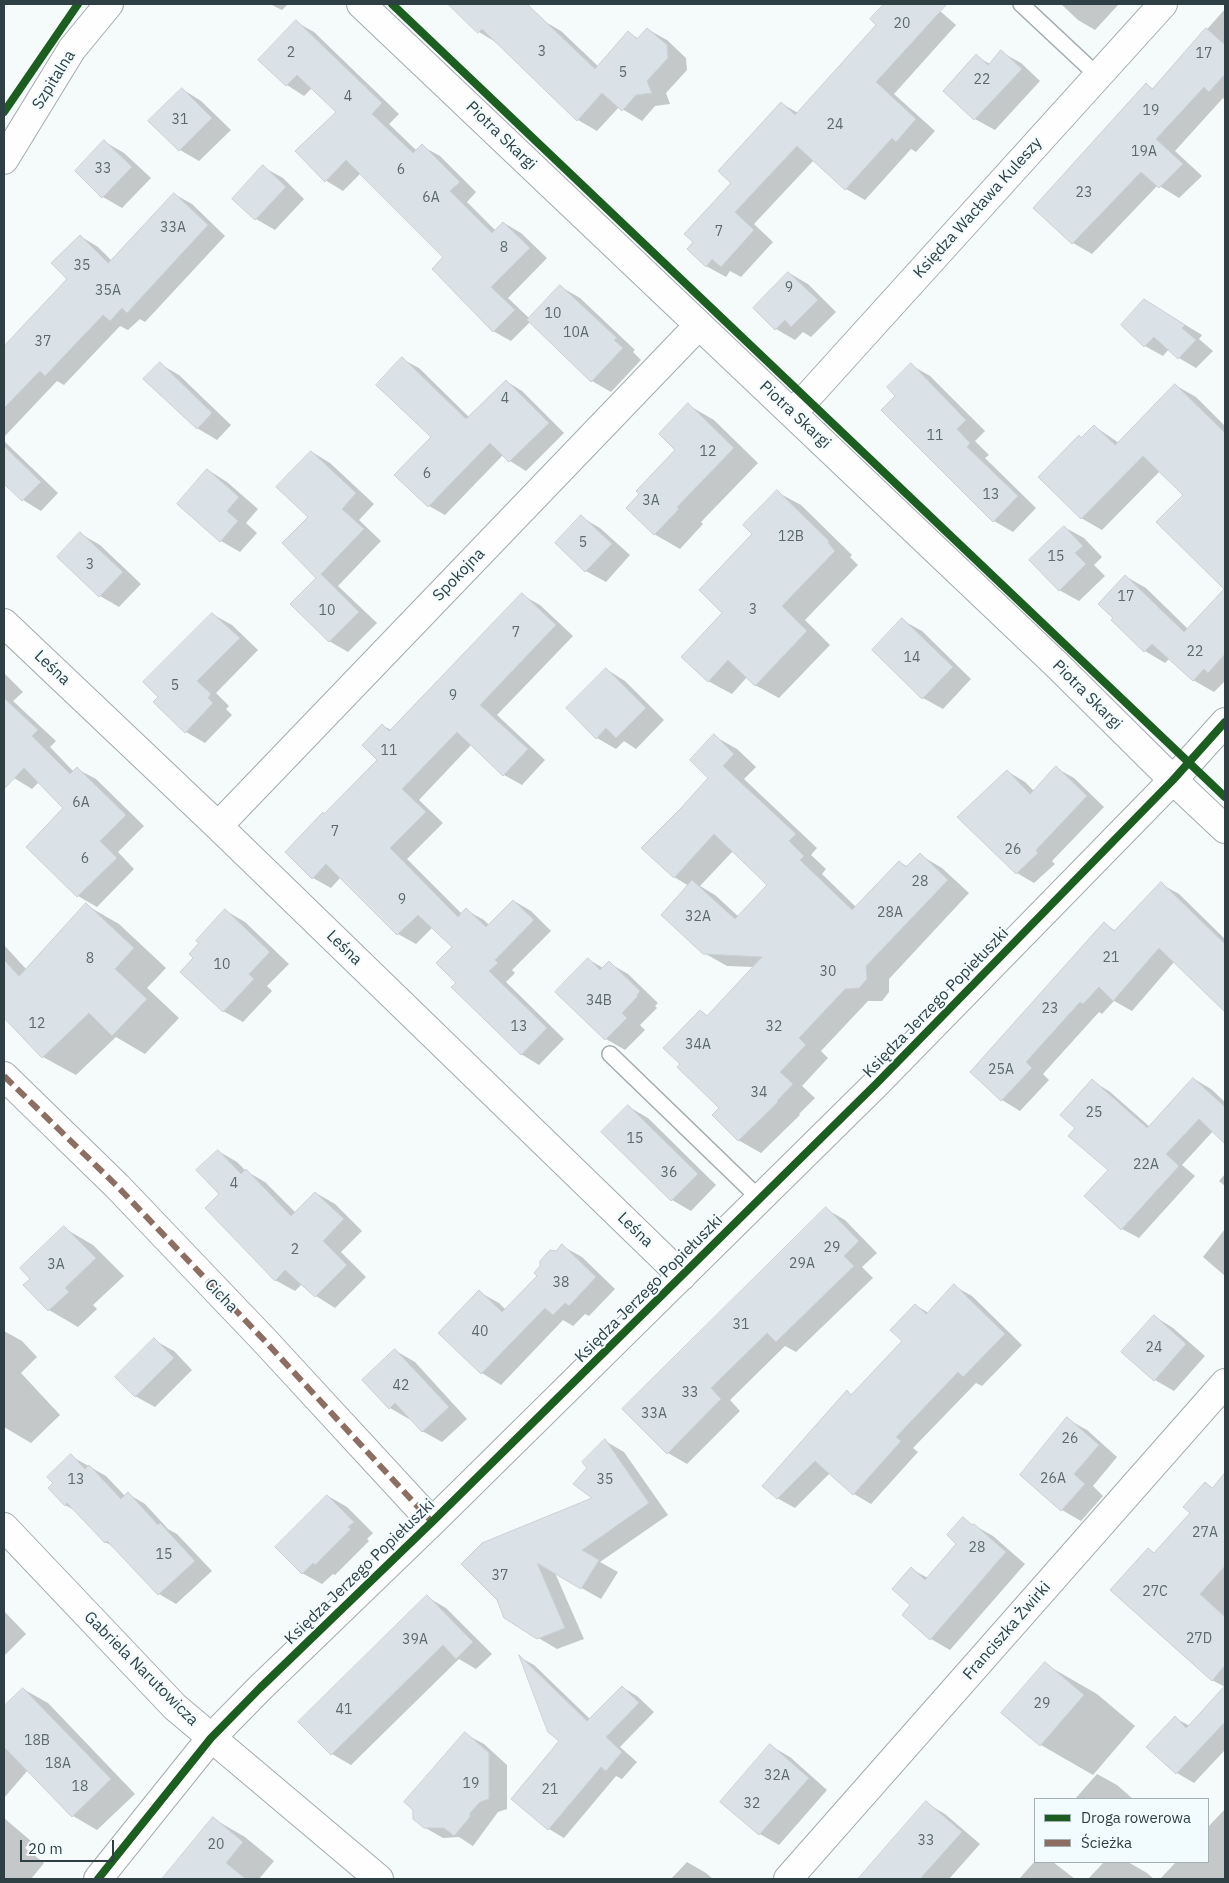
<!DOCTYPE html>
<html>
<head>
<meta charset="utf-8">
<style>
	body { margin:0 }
	#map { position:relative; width:1229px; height:1883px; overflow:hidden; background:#f5fafa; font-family:"IBM Plex Sans",sans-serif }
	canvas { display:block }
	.frame { position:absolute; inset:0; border:5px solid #2e4044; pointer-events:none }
	.legend { position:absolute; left:1034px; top:1798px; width:175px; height:65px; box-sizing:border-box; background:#f2fbfd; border:1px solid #a4b0b3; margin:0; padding:6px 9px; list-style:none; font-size:15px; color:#2e4044 }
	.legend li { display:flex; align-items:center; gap:10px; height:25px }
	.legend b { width:25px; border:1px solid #a4b0b3 }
	.scale { position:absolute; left:20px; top:1840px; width:94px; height:22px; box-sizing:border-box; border:2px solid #2e4044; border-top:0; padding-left:6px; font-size:15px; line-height:18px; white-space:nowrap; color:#2e4044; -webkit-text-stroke:4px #f2fbfd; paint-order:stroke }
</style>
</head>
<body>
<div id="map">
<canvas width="1229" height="1883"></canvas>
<div class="frame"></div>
<ul class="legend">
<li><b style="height:6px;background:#1b5e20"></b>Droga rowerowa</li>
<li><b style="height:6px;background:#8d6e63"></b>Ścieżka</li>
</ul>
<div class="scale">20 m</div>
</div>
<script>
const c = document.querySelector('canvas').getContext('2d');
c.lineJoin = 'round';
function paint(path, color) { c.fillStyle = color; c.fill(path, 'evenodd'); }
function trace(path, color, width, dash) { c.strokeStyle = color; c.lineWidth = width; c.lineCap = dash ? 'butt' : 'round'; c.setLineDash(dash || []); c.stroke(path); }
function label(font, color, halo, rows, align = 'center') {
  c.font = font + ' "IBM Plex Sans",sans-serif'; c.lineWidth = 4; c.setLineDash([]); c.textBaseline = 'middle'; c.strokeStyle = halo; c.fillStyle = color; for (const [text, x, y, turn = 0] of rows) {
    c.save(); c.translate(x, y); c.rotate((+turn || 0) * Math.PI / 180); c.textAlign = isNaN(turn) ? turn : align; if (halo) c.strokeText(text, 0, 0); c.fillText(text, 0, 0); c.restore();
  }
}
const shadow = new Path2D(`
	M270 4H288L282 10Z
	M450 4H523L541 21 542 20 561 31 599 67 629 33 639 39 647 29 667 40 686 58 687 70 666 93 670 104 655 106 642 121 619 107 597 131 578 120 499 44 479 32Z
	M885 4H932L956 25 894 94 935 131 916 152 911 149 865 200 846 189 814 160 754 224 773 242 741 277 730 271 726 277 706 266 733 183 781 103 798 113 878 25 872 19Z
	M1061 4H1119L1095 30 1078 20Z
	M1225 9V100L1223 98 1175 151 1202 176 1179 198 1158 185 1092 254 1073 243 1035 208 1146 85 1154 89Z
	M296 22 314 32 399 114 389 124 417 151 422 146 440 156 476 192 467 202 496 231 504 223 521 233 547 258 508 298 530 319 561 287 580 298 635 350 633 352 641 360 611 392 592 381 530 322 511 341 493 331 444 257 361 173 343 191 325 180 337 112 312 88 304 96 287 85 260 60Z
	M1001 52 1021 63 1040 81 995 130 975 119 944 91 976 56 990 64Z
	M182 89 201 101 231 130 199 161 180 150Z
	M105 142 124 153 151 178 122 208 103 197Z
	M263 167 283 178 304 199 275 230 256 219 234 199Z
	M174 194 192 204 225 236 145 322 140 319 128 330 120 326 64 385 57 381 4 437V348L68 279 80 236 98 247 112 261Z
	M789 273 808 284 836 312 811 337 803 332 795 340 776 329Z
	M1161 310 1202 335 1199 339 1213 351 1196 368 1179 358 1169 349 1163 356 1145 346 1122 325Z
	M402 359 419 368 469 417 506 381 522 391 564 433 526 471 510 461 503 455 445 515 429 506 433 437Z
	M160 364 179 375 231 425 217 440 197 428Z
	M911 365 930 376 985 431 975 441 989 455 985 458 1036 508 1013 532 994 521 896 396Z
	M1175 385 1196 397 1225 426V588L1158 522 1184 495 1160 471 1102 530 1081 518 1079 437 1082 438 1094 426 1119 443Z
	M688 405 714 420 758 463 701 522 703 524 680 549 654 534Z
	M4 441 58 493 41 511 23 500 4 482Z
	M312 452 330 463 374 504 359 520 381 541 338 586 377 623 348 652 329 641 318 578 310 517Z
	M208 470 227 482 258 509 246 523 257 533 240 552 221 541Z
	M777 492 801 505 852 555 850 557 858 565 805 620 830 645 779 698 755 685 747 677 732 694 708 681 724 613 754 534Z
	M581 517 600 528 630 555 606 582 586 571Z
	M1064 527 1084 538 1102 557 1094 565 1105 576 1079 601 1059 590Z
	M81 534 100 545 141 584 119 607 100 596Z
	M1125 576 1146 588 1188 629 1225 589V681L1214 692 1193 680 1170 658 1165 663 1145 651Z
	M522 595 540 605 573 636 497 715 545 760 522 785 504 775 472 744 419 800 443 823 407 859 462 914 466 910 484 920 489 925 514 901 531 911 551 931 512 970 515 973 506 982 564 1039 539 1065 521 1054 457 983 454 947 433 927 416 944 398 934 341 877 331 888 313 878 325 815 379 760 382 725 391 730Z
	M212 614 232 625 258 650 216 693 229 706 226 709 232 715 205 743 186 732 155 702Z
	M902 620 922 631 971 679 943 709 923 698 873 650Z
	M606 669 625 681 664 720 636 749 624 741 616 749 597 738Z
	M4 673 23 692 13 701 56 741 50 747 74 772 77 769 96 779 144 826 118 852 134 869 97 907 78 896 65 808 39 782 32 789 14 778 4 769Z
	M714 736 737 749 756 767 744 779 817 848 811 855 826 869 822 874 856 907 899 862 908 867 920 855 942 868 969 893 889 979V992L882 1001H868L821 1051 828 1058 802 1086 815 1098 799 1114 800 1115 761 1153 738 1140 720 1108 682 1064 701 1011 708 1016 754 967 727 966 704 953 689 886 674 877 710 778ZM733 851 769 885 739 917 715 895 700 886Z
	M1056 768 1074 778 1104 807 1052 861 1055 864 1034 883 1017 873 1007 771 1025 782 1034 791Z
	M1161 884 1179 894 1225 939V1008L1220 1004 1175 961 1132 1011 1114 1001 1102 1014 1099 1012 1043 1074 1049 1080 1020 1111 1002 1100 972 1072 1104 924 1116 931Z
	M86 905 119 924 166 968 147 988 179 1018 145 1054 116 1037 76 1075 43 1057 4 1016V945L26 969Z
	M226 911 245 922 289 964 267 986 272 991 243 1022 223 1011 195 958Z
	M588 959 603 968 609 963 628 974 658 1003 655 1006 657 1008 640 1025 645 1030 625 1050 606 1039 557 991Z
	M1194 1079 1211 1089 1225 1102V1137L1214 1130 1182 1165 1195 1176 1139 1238 1122 1229 1092 1081 1109 1091 1150 1127Z
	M629 1107 648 1118 716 1185 691 1211 672 1200Z
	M218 1151 237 1162 246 1171 265 1182 296 1213 316 1193 335 1204 362 1231 341 1252 366 1277 335 1308 316 1296 302 1284 295 1291 275 1280 221 1194Z
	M1225 1174V1186L1219 1181Z
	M826 1209 845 1220 877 1253 862 1267 873 1278 796 1352 785 1346 730 1400 740 1411 687 1464 668 1453Z
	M64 1228 93 1245 124 1276 93 1305 97 1309 78 1327 49 1310 25 1285 32 1279Z
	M1225 1229V1276L1203 1257Z
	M562 1246 582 1257 615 1289 589 1316 585 1314 573 1326 563 1320 501 1385 482 1373 440 1333 479 1292 499 1303 506 1310 539 1276Z
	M954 1286 972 1296 1022 1345 982 1386 976 1383 913 1448 918 1452 871 1504 854 1494 830 1473 795 1508 777 1498 847 1392 852 1395 904 1341 915 1305 929 1313Z
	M1154 1316 1173 1328 1205 1356 1174 1391 1155 1380Z
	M4 1331 22 1341 37 1357 21 1373 60 1415 31 1443 4 1427Z
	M154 1340 174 1351 192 1370 155 1407 135 1396Z
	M396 1351 415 1362 467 1419 442 1442 422 1431 410 1418 409 1419 390 1408Z
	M1067 1419 1087 1430 1117 1457 1093 1486 1103 1496 1081 1521 1062 1510Z
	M605 1441 624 1452 668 1515 600 1562 618 1572 601 1599 555 1573 584 1639 557 1649 537 1637 498 1599 595 1498 589 1468Z
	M71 1456 106 1476 125 1496 128 1494 145 1504 168 1529 177 1534 212 1571 176 1604 159 1594 116 1548 105 1542 76 1511 65 1505 55 1483Z
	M1224 1476H1225V1687L1212 1680 1155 1554 1191 1513 1205 1483 1213 1488Z
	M328 1496 347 1507 373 1533 367 1539 369 1541 335 1575 333 1574 322 1584 302 1573Z
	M963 1519 993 1536 1025 1564 950 1650 931 1639 912 1605 911 1569 928 1578 958 1544Z
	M427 1597 446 1608 492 1654 476 1669 459 1659 351 1765 332 1754Z
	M4 1611 26 1634 4 1656Z
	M521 1658 534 1665 590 1719 622 1687 637 1696 654 1712 620 1747 637 1762 622 1779 616 1776 564 1838 549 1829 561 1741Z
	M1045 1664 1097 1694 1135 1726 1093 1775 1041 1745Z
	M23 1689 48 1703 135 1794 97 1830 73 1816 28 1770 4 1798V1708Z
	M1218 1695 1225 1699V1750L1194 1783 1177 1773 1148 1747 1175 1718 1190 1726Z
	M465 1734 484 1744 507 1765V1809L498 1812 473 1846 459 1837 443 1838 424 1827Z
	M771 1746 790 1757 827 1790 779 1845 760 1834 722 1802Z
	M1097 1774 1117 1785 1133 1799H1075Z
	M926 1803 945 1814 980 1844 949 1879H859Z
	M1225 1809V1879H1160L1176 1862H1208V1827Z
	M4 1818 31 1841 25 1848 44 1863 31 1879 23 1878 22 1879H4Z
	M214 1819 245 1837 274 1861 259 1879H163Z
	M1035 1861 1053 1862 1075 1879H1019Z
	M687 1862 706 1873 713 1879H671Z
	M1104 1862H1128L1147 1873 1154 1879H1088Z`);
const building = new Path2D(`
	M448 4H527L595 69 628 31 637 39 647 28 667 45 668 58 647 81 652 93 636 95 622 111 602 93 577 121 482 29 478 33Z
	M884 4H947L876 82 916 119 896 142 892 138 845 190 797 146 735 212 754 230 721 267 712 259 706 267 687 249 693 242 684 234 731 183 718 171 781 102 795 115 876 25 870 19Z
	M296 20 382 103 372 114 413 153 422 144 460 182 450 191 492 233 503 222 530 248 491 287 515 310 493 332 432 269 443 257 346 160 325 182 295 151 336 112 297 75 286 86 258 60Z
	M1206 28 1225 45V74L1209 92 1204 87 1156 139 1183 164 1159 188 1141 172 1072 244 1033 208 1146 83 1152 89Z
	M1001 50 1022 69 974 120 943 91 976 54 988 65Z
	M182 88 212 118 179 151 148 121Z
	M104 140 132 167 102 198 75 171Z
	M263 165 286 187 255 220 232 199Z
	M174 193 208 225 127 313 122 308 110 321 103 315 45 376 40 371 4 408V346L67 279 51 263 80 235 108 263Z
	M788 272 818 300 791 327 785 320 775 330 753 308Z
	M560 285 617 338 614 340 623 348 591 382 527 320Z
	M1144 299 1185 325 1182 328 1196 340 1178 359 1154 337 1144 347 1121 325Z
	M402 357 466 419 506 380 549 423 509 462 490 443 428 507 394 475 431 437 376 385Z
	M160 362 212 413 197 429 143 379Z
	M911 363 966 420 957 429 970 443 967 447 1018 496 993 522 881 410 895 396 887 387Z
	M1175 384 1225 433V654L1208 673 1204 669 1193 681 1152 644 1144 652 1111 620 1113 618 1098 604 1125 575 1184 632 1224 589 1156 522 1183 495 1143 456 1081 519 1038 477 1079 435 1081 438 1094 425 1115 445Z
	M688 403 734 448 677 507 679 509 654 535 626 508 639 494 636 491 675 450 659 434Z
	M4 446 41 482 22 501 4 484Z
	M311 451 356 493 342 509 364 529 321 574 359 612 329 642 290 604 316 578 282 543 308 517 276 487Z
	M207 469 239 497 227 511 238 521 220 542 177 504Z
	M777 490 829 541 828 543 835 551 782 606 807 631 755 686 728 660 708 682 681 657 722 613 699 590 752 534 743 525Z
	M581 515 612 544 585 572 555 543Z
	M1064 526 1083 546 1075 553 1086 564 1059 591 1029 560Z
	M80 532 123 572 99 597 57 557Z
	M522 593 556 625 480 705 528 749 503 776 457 732 402 789 426 812 390 848 458 917 466 908 486 927 513 900 534 920 495 960 498 963 489 971 547 1028 521 1055 451 987 456 983 436 963 452 947 418 915 397 935 326 864 312 879 285 852 323 812 324 814 377 760 362 745 382 724 389 731Z
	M212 613 240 638 197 681 211 694 208 698 213 703 185 733 153 702 158 697 143 682Z
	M902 618 953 667 922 699 872 650Z
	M606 668 646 708 616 738 606 728 596 739 566 708Z
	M4 698 38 730 32 736 70 774 77 767 126 815 100 841 117 858 77 897 26 847 63 808 24 768 4 789Z
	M714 734 734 754 723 766 796 834 789 841 804 856 800 860 852 910 899 861 906 867 920 853 948 880 866 966 867 979 859 988 845 989 799 1038 806 1045 780 1072 793 1084 777 1101 778 1102 738 1141 712 1115 719 1108 677 1067 680 1064 663 1048 700 1010 707 1016 762 957 703 954 661 915 692 880 735 919 767 885 714 834 674 878 641 848 681 808 708 778 690 760Z
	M1056 766 1087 796 1036 850 1038 853 1016 874 957 817 1007 770 1030 794Z
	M1161 882 1225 944V1012L1159 948 1113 1001 1099 987 1083 1004 1080 1002 1026 1062 1032 1068 1001 1101 970 1072 1104 922 1114 931Z
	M86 903 134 948 115 969 147 999 112 1036 89 1013 42 1058 4 1018V960L19 976Z
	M225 909 270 952 249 974 254 979 223 1012 180 972 193 958 189 954 199 943 196 941Z
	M588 958 600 970 609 961 640 991 637 995 638 996 622 1013 627 1018 605 1040 555 992Z
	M1193 1078 1225 1107V1144L1199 1119 1166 1154 1179 1166 1121 1230 1084 1196 1108 1170 1068 1136 1075 1128 1060 1115 1092 1079 1147 1128Z
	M628 1105 698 1174 671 1201 601 1132Z
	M218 1150 241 1174 246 1169 291 1216 315 1192 344 1219 323 1241 347 1265 315 1297 285 1270 275 1281 205 1208 219 1194 196 1170Z
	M826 1207 859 1241 844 1256 854 1266 776 1342 767 1333 711 1388 721 1399 667 1454 622 1409Z
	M64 1226 96 1258 65 1288 69 1292 48 1311 23 1285 30 1279 20 1268Z
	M562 1244 596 1277 569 1306 565 1303 553 1315 545 1308 481 1374 438 1333 479 1290 502 1312 537 1276 534 1273 540 1266V1261L550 1250 556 1251Z
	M954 1284 1005 1334 963 1377 958 1372 896 1437 901 1441 853 1495 815 1461 777 1499 762 1486 847 1390 851 1395 902 1341 890 1330 915 1304 926 1314Z
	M1154 1315 1186 1344 1154 1381 1121 1352Z
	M154 1338 174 1358 135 1397 115 1377Z
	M395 1349 449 1407 422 1432 395 1403 389 1409 362 1380Z
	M1067 1417 1099 1445 1074 1474 1085 1484 1061 1511 1020 1475Z
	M605 1439 649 1503 582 1550 599 1560 581 1589 537 1563 565 1628 537 1639 504 1618 497 1600 461 1564 482 1543 592 1498 573 1484 587 1468 582 1462Z
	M71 1454 85 1469 89 1465 121 1499 128 1492 158 1525 160 1523 195 1561 158 1595 107 1541 105 1543 67 1503 65 1506 48 1488 53 1483 47 1477Z
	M1225 1473V1566L1200 1594 1225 1617V1665L1212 1681 1110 1590 1148 1548 1154 1553 1190 1513 1183 1507 1205 1482 1212 1488Z
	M327 1495 354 1522 348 1527 351 1529 315 1565 313 1563 302 1574 275 1547Z
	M963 1517 972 1525 974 1524 1006 1552 930 1640 902 1615 910 1605 892 1589 911 1567 925 1580 956 1544 947 1535Z
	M427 1595 473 1642 456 1659 443 1645 331 1755 298 1722Z
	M519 1655 587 1721 622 1686 639 1703 606 1737 622 1752 606 1771 601 1767 548 1830 511 1799 559 1741 548 1732Z
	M1045 1662 1084 1695 1040 1746 1001 1713Z
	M1225 1686V1722L1176 1774 1146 1747 1175 1716 1186 1728Z
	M23 1688 111 1779 72 1817 4 1747V1706Z
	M465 1732 489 1753V1799L480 1802 470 1813V1817L454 1836 444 1828H424L413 1819V1810L404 1802Z
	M770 1744 809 1778 759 1835 720 1802Z
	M926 1801 962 1832 920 1879H858Z
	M213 1817 243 1842 226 1863 246 1879H162Z`);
const service = new Path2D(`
	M1021 4 1098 76
	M610 1054 760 1199`);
const minor = new Path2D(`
	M361 4 1057 665 1173 780 1225 829
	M793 413 1163 4
	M4 623 218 826 682 1276
	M218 826 699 325
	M4 1076 117 1186 265 1341 432 1522
	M4 1527 175 1707 379 1879
	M98 1879 211 1738 260 1688 432 1522 876 1084 1173 780 1225 722
	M788 1879 1225 1383`);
const tertiary = new Path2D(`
	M4 160 72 49 109 4`);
const quiet = new Path2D(`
	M4 1076 117 1186 265 1341 432 1522`);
const cycleway = new Path2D(`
	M392 4 1225 797
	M4 112 78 4
	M98 1879 211 1738 260 1688 432 1522 876 1084 1173 780 1225 722`);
const numberNames = [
	["20",902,24],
	["3",542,52],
	["2",291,53],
	["17",1204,54],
	["5",623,73],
	["22",982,80],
	["4",348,97],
	["19",1151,111],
	["31",180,120],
	["24",835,125],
	["19A",1144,152],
	["33",103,169],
	["6",401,170],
	["23",1084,193],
	["6A",431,198],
	["33A",173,228],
	["7",719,232],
	["8",504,248],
	["35",82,266],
	["9",789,288],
	["35A",108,291],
	["10",553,314],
	["10A",576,333],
	["37",43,342],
	["4",505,399],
	["11",935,436],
	["12",708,452],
	["6",427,474],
	["13",991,495],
	["3A",651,501],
	["12B",791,537],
	["5",583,543],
	["15",1056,557],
	["3",90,565],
	["17",1126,597],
	["3",753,610],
	["10",327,611],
	["7",516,633],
	["22",1195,652],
	["14",912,658],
	["5",175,686],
	["9",453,696],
	["11",389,751],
	["6A",81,803],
	["7",335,832],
	["26",1013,850],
	["6",85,859],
	["28",920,882],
	["9",402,900],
	["28A",890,913],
	["32A",698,917],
	["21",1111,958],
	["8",90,959],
	["10",222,965],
	["30",828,972],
	["34B",599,1001],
	["23",1050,1009],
	["12",37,1024],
	["13",519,1027],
	["32",774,1027],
	["34A",698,1045],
	["25A",1001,1070],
	["34",759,1093],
	["25",1094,1113],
	["15",635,1139],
	["22A",1146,1165],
	["36",669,1173],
	["4",234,1184],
	["29",832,1248],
	["2",295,1250],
	["29A",802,1264],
	["3A",56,1265],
	["38",561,1283],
	["31",741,1325],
	["40",480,1332],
	["24",1154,1348],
	["42",401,1386],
	["33",690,1393],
	["33A",654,1414],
	["26",1070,1439],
	["26A",1053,1479],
	["13",76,1480],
	["35",605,1480],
	["27A",1205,1533],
	["28",977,1548],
	["15",164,1555],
	["37",500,1576],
	["27C",1155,1592],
	["27D",1199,1639],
	["39A",415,1640],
	["29",1042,1704],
	["41",344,1710],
	["18B",37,1741],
	["18A",58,1764],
	["32A",777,1776],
	["19",471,1784],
	["18",80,1787],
	["21",550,1790],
	["32",752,1804],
	["33",926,1841],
	["20",216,1845]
];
const streetNames = [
	["Szpitalna",54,80,-58],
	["Piotra Skargi",501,136,44],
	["Księdza Wacława Kuleszy",978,208,-48],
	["Piotra Skargi",795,415,43],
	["Spokojna",459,575,-46],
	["Leśna",52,668,43],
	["Piotra Skargi",1087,695,45],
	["Leśna",344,948,44],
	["Księdza Jerzego Popiełuszki",936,1003,-46],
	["Leśna",635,1230,44],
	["Księdza Jerzego Popiełuszki",649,1289,-45],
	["Cicha",221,1296,46],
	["Księdza Jerzego Popiełuszki",360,1572,-44],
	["Franciszka Żwirki",1007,1631,-49],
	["Gabriela Narutowicza",141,1669,45]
];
paint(shadow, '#0003');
paint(building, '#dae2e7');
trace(building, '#c9d1d6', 1);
trace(service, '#a2acae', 18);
trace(minor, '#a2acae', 30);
trace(tertiary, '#a2acae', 30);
trace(service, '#fefefe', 15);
trace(minor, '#fefefe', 28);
trace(tertiary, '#fefefe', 28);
trace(quiet, '#8d6e63', 6, [12, 6]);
trace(cycleway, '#1b5e20', 8);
label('14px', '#5b6a6e', null, numberNames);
label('16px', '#2e4044', '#f2fbfd', streetNames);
</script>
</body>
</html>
